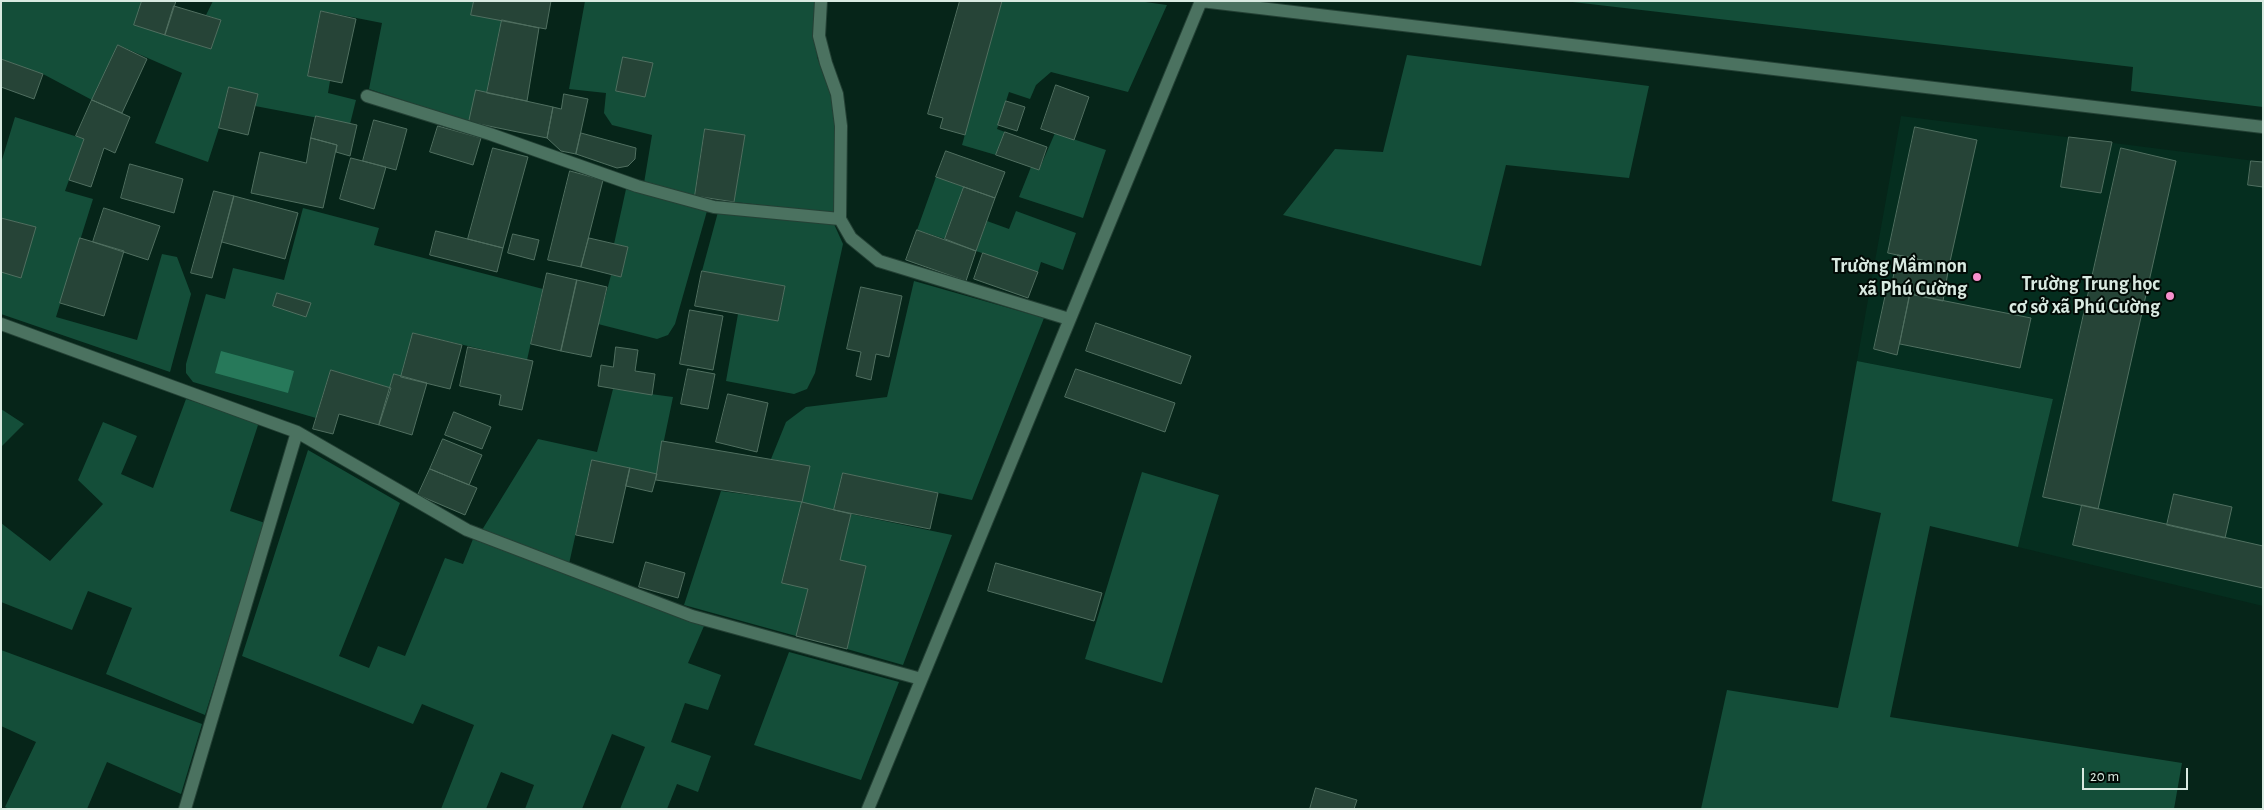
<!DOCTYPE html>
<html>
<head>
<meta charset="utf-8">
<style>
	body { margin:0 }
	#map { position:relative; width:2264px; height:810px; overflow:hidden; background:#062519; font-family:"Alegreya Sans",sans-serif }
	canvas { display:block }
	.frame { position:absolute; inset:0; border:2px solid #d9eae1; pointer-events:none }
	.scale { position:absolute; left:2082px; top:768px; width:106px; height:22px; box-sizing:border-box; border:2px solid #d9eae1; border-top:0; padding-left:6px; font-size:15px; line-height:18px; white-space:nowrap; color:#d9eae1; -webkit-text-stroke:4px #020b06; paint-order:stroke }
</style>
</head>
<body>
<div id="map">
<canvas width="2264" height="810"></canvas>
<div class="frame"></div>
<div class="scale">20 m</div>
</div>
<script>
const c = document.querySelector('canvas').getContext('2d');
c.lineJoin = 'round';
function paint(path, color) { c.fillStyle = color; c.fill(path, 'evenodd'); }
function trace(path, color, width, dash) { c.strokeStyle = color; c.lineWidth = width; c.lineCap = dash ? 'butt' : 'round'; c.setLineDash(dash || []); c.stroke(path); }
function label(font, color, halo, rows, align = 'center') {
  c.font = font + ' "Alegreya Sans",sans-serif'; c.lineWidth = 4; c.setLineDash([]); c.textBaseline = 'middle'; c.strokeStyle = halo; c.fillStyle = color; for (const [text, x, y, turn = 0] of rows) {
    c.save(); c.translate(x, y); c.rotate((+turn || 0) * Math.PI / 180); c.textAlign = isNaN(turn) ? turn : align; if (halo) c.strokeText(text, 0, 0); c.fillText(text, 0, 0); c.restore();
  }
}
const built = new Path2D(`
	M1901 116 2263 162V606L2018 547 2053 399 1857 361Z`);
const green = new Path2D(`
	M1 1H142L135 25 211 49 221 20 206 15 213 1H474L502 20 487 93 469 122 369 89 382 23 321 11 308 76 330 81 328 93 356 100 350 124 255 106 258 94 229 87 219 128 208 162 155 143 182 73 118 45 92 100 43 74 1 59Z
	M585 1H816L817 57 834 101V213L734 202 745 135 705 129 695 196 644 183 652 135 612 125 604 113 606 93 569 89Z
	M1002 1H1138L1167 5 1128 92 1051 72 1036 85 1030 99 1009 92 997 129 1005 132 996 155 962 145Z
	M1564 1H2263V107L2131 91 2133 67Z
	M1407 55 1649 86 1629 178 1506 165 1481 266 1283 215 1335 149 1383 152Z
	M15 117 84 139 65 191 93 199 56 317 137 340 162 254 177 257 191 294 170 372 1 314V272L35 227 1 218V163Z
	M1055 133 1106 150 1083 218 1019 197 1031 167 1039 170Z
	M936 177 964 187 945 239 917 230Z
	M626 189 707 211 675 324 668 335 657 339 598 324 611 275 621 277 628 247 614 244Z
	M303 208 379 228 374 245 543 289 527 360 413 333 401 377 391 388 331 370 316 418 193 382 186 373V364L206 294 225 299 233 268 284 280Z
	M1016 211 1076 233 1063 270 1041 262 1038 272 976 251 987 221 1009 229Z
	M718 212 834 224 843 244 815 373 807 389 794 394 726 381 738 314 778 321 785 286 702 271Z
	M914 281 1044 318 972 500 843 473 834 510 802 503 782 582 808 589 796 636 684 605 721 491 802 502 810 466 771 459 786 422 806 407 887 397Z
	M1857 361 2053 399 2018 547 1930 526 1890 717 2182 763 2174 809H1701L1727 690 1838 708 1881 513 1832 501Z
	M613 389 673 397 657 474 592 460 569 564 482 530 538 439 597 452Z
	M186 399 259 422 230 511 265 523 205 715 106 674 132 608 88 591 72 630 1 602V523L50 561 103 504 78 480 103 422 137 436 121 474 153 488Z
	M1 409 24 424 1 447Z
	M308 450 400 503 339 656 369 668 378 646 405 656 445 558 463 564 473 539 704 626 688 663 721 675 708 710 685 703 671 742 711 756 698 792 677 784 667 809H620L645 747 612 734 582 809H525L534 785 501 772 486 809H441L474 725 422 704 413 724 242 656Z
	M1142 472 1219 495 1162 683 1085 659Z
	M851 514 952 535 903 665 847 649 866 567 840 560Z
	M1 650 202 724 181 794 107 762 87 809H9L5 807 36 742 1 726Z
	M789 652 899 682 861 780 754 745Z`);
const water = new Path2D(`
	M221 351 294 371 288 393 215 373Z`);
const building = new Path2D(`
	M142 1H176L165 35 134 25Z
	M474 1H551L546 29 471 15Z
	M960 1H1002L965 135 940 128 943 118 928 114Z
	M174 6 221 20 211 49 165 35Z
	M321 11 356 19 342 83 308 76Z
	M502 20 539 28 527 101 487 93Z
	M118 45 147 59 122 113 92 100Z
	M623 57 653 63 645 97 616 91Z
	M1 59 43 74 34 99 1 87Z
	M1056 85 1089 97 1074 140 1041 129Z
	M229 87 258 94 248 135 219 128Z
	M476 90 553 107 547 138 469 122Z
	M564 94 588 99 576 154 561 151 547 138 553 107 561 109Z
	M92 100 130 117 115 153 104 148 91 187 69 180 84 139 76 136Z
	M1006 101 1025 107 1017 131 998 125Z
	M316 116 357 125 350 156 336 152 337 145 311 138Z
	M374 120 407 129 396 170 363 161Z
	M438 126 481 138 473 165 430 152Z
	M1915 127 1977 140 1949 266 1888 253Z
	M705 129 745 135 734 202 695 196Z
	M1005 132 1047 147 1039 170 996 155Z
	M581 133 636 148 635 159 628 166 617 168 576 154Z
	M2069 137 2112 142 2101 193 2061 187Z
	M311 138 337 145 323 208 251 193 260 152 306 163Z
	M493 148 528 157 503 248 468 239Z
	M2121 148 2176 161 2098 509 2043 497Z
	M946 151 1005 172 995 198 936 177Z
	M351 158 386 167 374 209 340 199Z
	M2251 161 2263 162V187L2248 185Z
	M130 164 183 179 174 213 121 198Z
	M570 171 603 180 581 267 548 260Z
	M964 187 995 198 976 251 945 239Z
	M214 191 234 196 212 278 191 273Z
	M234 196 298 213 285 259 222 242Z
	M104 208 160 226 148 260 93 242Z
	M1 218 36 227 21 278 1 272Z
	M917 230 976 251 966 281 906 260Z
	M436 231 503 248 497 272 430 255Z
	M513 234 539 240 534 260 508 253Z
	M80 238 124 251 104 316 60 303Z
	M589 238 628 247 621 277 581 267Z
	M983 253 1038 272 1028 298 974 279Z
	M1898 255 1949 266 1943 301 1891 290Z
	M702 271 785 286 778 321 695 306Z
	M547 273 577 280 561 351 531 344Z
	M577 280 607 287 591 357 561 351Z
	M861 287 902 296 889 357 876 354 871 380 856 376 861 352 847 349Z
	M1887 289 1910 294 1897 355 1874 349Z
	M277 293 311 303 306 317 273 306Z
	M1910 294 2031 318 2020 368 1900 344Z
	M690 310 723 316 713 370 680 364Z
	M1096 323 1191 356 1181 384 1086 351Z
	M413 333 462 345 450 389 401 377Z
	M468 347 533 361 522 410 499 405 501 395 460 386Z
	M616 347 638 350 635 371 655 374 652 395 598 386 601 365 613 367Z
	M688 369 715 374 708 409 681 404Z
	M1076 369 1175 403 1165 432 1065 397Z
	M331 370 391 388 379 425 339 414 333 434 313 429Z
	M394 374 427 383 412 435 379 425Z
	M728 394 768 403 757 452 716 442Z
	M454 412 491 427 482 449 445 435Z
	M443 439 482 455 469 485 430 469Z
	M662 441 810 466 802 502 656 480Z
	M592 460 630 468 613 543 576 535Z
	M630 468 657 474 652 492 626 486Z
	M430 469 477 488 465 515 418 495Z
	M843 473 938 493 930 529 834 510Z
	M2174 494 2232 507 2225 538 2167 525Z
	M802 502 851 514 840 560 866 566 847 649 796 636 808 589 782 583Z
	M2082 505 2263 546V588L2073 545Z
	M646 562 685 573 678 598 639 587Z
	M996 563 1102 593 1094 621 988 591Z
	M1316 788 1357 800 1354 809H1310Z`);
const minor = new Path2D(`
	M821 1 819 36 826 63 837 94 841 126 840 219 851 238 879 261 1069 319
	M1201 1 2263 127
	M367 96 490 134 637 186 714 207 840 219
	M1 324 297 432 467 530 692 616 921 679
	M185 809 297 432
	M868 809 1201 1`);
const markers = [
	[1977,277,5,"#f790cd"],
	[2170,296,5,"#f790cd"]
];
const poiNames = [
	["Trường Mầm non",1967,266],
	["xã Phú Cường",1967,289],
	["Trường Trung học",2160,284],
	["cơ sở xã Phú Cường",2160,307]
];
paint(built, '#052e1f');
paint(green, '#144e39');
paint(water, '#27795a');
paint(building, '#264437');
trace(building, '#506f60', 1);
trace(minor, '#244135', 14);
trace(minor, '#4b7260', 12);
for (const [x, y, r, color] of markers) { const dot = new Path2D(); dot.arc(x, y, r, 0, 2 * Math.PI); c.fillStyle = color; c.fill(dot); trace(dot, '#020b06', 2); }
label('bold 20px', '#d9eae1', '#020b06', poiNames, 'right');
</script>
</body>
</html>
